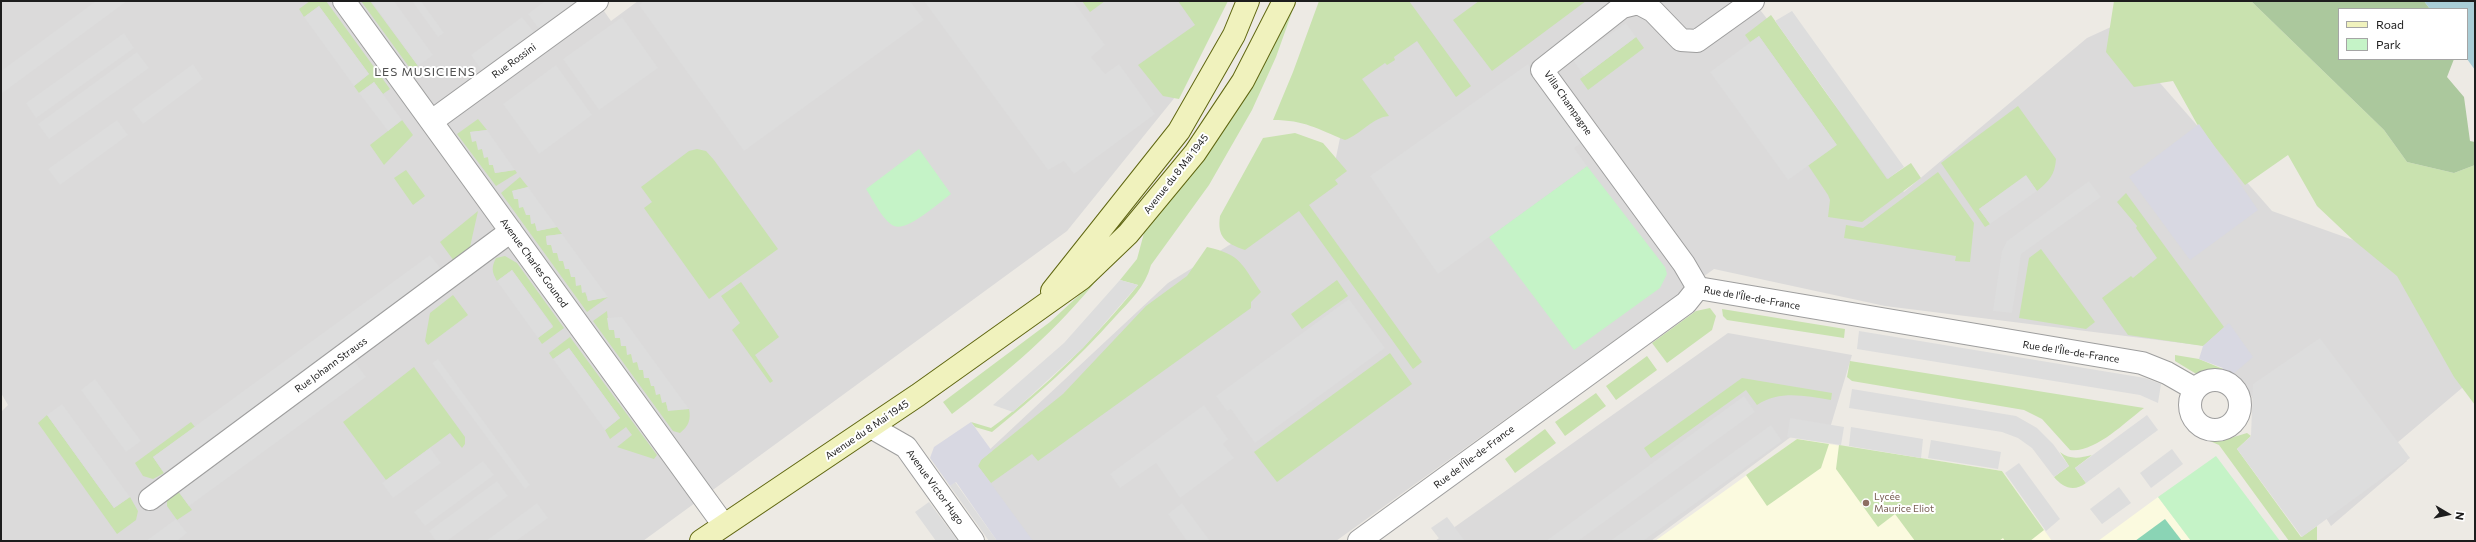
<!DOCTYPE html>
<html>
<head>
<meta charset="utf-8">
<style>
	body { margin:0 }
	#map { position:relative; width:2476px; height:542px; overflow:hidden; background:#edeae4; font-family:Commissioner,sans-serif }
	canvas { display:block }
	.frame { position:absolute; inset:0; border:2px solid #1d1d1d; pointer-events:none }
	.legend { position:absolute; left:2338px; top:8px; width:130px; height:52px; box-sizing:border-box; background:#fff; border:1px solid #a5a5a5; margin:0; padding:5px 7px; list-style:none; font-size:12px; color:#1d1d1d }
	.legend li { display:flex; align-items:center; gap:8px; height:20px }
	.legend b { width:20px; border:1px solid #a5a5a5 }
	.north { position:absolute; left:2428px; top:494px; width:40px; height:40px; -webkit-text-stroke:3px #fff; paint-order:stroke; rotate:99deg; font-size:11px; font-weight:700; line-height:16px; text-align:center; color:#1d1d1d }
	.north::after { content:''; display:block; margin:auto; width:14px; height:18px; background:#1d1d1d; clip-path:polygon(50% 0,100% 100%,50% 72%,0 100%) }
</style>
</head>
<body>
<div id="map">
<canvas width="2476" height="542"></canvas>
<div class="frame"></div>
<ul class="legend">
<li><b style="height:5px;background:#f0f2bd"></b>Road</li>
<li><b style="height:11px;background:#c5f3c7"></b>Park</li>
</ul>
<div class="north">N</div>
</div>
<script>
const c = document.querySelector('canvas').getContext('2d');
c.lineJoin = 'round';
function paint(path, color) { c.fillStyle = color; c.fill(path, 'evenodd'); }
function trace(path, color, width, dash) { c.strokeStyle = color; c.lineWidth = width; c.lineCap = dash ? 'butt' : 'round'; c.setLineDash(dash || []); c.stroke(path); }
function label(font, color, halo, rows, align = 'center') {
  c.font = font + ' Commissioner,sans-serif'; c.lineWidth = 4; c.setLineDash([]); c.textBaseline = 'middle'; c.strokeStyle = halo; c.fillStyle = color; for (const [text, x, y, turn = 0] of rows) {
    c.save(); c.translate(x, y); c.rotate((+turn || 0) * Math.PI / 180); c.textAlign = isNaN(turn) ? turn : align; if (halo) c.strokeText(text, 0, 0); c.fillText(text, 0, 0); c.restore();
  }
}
const residential = new Path2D(`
	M1 1H597L611 21 638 1H1220L1180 91 1067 231 643 541H1V412L8 405 1 393Z
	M1368 1H1753L1904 192 2087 38 2111 27 2272 211 2398 256 2475 377 2397 443 2407 461 2331 526 2244 384 2206 346 1885 306 1714 269 1336 541H1027L972 466 1168 283 1331 182Z
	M1728 333 1852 355 1827 438 1792 436 1651 541H1435Z`);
const education = new Path2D(`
	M1797 439 2002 471 2052 541H1655Z
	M2158 497 2191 541H2098Z`);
const grass = new Path2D(`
	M310 1H326L390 89 383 94 374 82 359 93 354 86 369 74 319 6 304 17 299 9Z
	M361 1H370L418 66 412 71Z
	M1082 1H1105L1090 12Z
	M1178 1H1228L1179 99 1163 96 1138 65 1195 25Z
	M1296 1 1276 57 1252 110 1209 185 1151 265C1145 287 1130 301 1115 317 1077 360 1036 396 992 432L975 427 971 422 991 428C1046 388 1095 338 1138 285L1120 280 1137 259 1144 233 1253 81Z
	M1319 1H1409L1471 86 1456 97 1417 41 1394 57 1395 60 1387 65 1385 63 1362 79 1389 116C1373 117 1360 135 1345 140 1317 129 1305 120 1273 120L1293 72Z
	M1479 1H1586L1492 71 1453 20Z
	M2114 1H2251L2384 130 2407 162 2454 173 2475 165V405L2454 377 2397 276 2352 239 2317 206 2288 155 2245 185 2197 124 2173 81 2134 87 2106 52Z
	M1771 15 1887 179 1911 163 1921 178 1862 222 1828 217 1830 200 1828 195 1808 165 1836 144 1759 36 1750 42 1745 35Z
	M1636 37 1644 48 1588 90 1580 79Z
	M2018 106 2056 159C2055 175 2049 181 2037 191L2026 176 1979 209 1990 224 1985 227 1941 163Z
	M478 119 487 130 470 132 493 165 495 173 515 170 517 173 496 186 457 134Z
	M402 120 413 135 384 165 370 145Z
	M1295 133 1323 143 1347 171 1335 180 1338 184 1309 205 1422 362 1413 369 1299 211 1245 250C1225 243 1217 237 1220 216L1263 138Z
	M697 149 706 151 714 160 778 249 709 299 644 208 652 202 641 187 689 151Z
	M406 170 425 196 413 205 394 178Z
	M1938 172 1974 223 1970 262 1955 261 1956 256 1844 238 1846 225 1863 228Z
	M520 177 528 187 512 191 530 214 532 224 535 223 537 231 557 227 562 234 546 236 547 245 551 244C563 261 584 281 588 301L608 297 587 312 501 193Z
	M2126 193 2224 327 2203 346 2128 335 2102 298 2131 276 2133 278 2157 258 2136 228 2137 226 2117 202Z
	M478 211 470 247 454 261 440 242Z
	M1207 247C1242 255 1241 264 1261 292L1251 302V308L1038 461 1032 454 991 483 978 466 981 460 1063 394 1146 306 1187 276Z
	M2041 249 2095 322 2086 329 2019 318 2029 258Z
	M505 256 517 263 564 328 542 344 538 338 553 326 512 270 497 281C492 272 491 268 496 258Z
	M1101 275C1058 329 1007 373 952 414L943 402 1050 322Z
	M1337 280 1348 296 1302 329 1291 314Z
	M741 282 779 337 755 355 773 381 770 383 732 330 740 323 721 296Z
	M453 295 468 315 428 345 425 341 430 313Z
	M1710 308 1716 316 1712 330 1667 363 1652 343 1696 311Z
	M1722 309 1845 329 1844 338 1727 320 1723 316Z
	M607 311 609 330H614L666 402 668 410 689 409C691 419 689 426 680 433L673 431 593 321Z
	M570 337 657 455 654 459 617 447 632 435 626 427 610 439 605 430 620 418 569 348 553 359 549 353Z
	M1390 353 1412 384 1277 482 1254 452Z
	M2175 355 2199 359 2223 369 2222 372 2198 375 2175 361Z
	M1647 356 1657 370 1616 400 1606 386Z
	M1850 361 2144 408C2124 423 2095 453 2070 450L2042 419 2024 410 1852 381 1847 377Z
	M414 367 465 437V444L462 448 450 433 386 480 343 422Z
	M1742 378 1832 393 1831 400C1804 396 1781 390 1757 405L1746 390 1651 458 1644 448Z
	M1596 393 1606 406 1565 436 1555 422Z
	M47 415 114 508 130 497 138 511 136 520 117 534 38 423Z
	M191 422 195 427 153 457 164 473 153 479 143 476 135 463Z
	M1545 429 1556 443 1515 473 1505 459Z
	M2247 433 2251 436 2237 449 2301 537 2317 526V541H2289L2219 445 2203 438 2224 440Z
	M1797 439 1829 444 1821 468 1767 506 1746 475Z
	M1839 445 2002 471 2044 530 2030 541H2005L2003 538 1999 541H1915L1895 514 1878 527 1836 469Z
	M2060 452C2070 460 2080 458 2092 455L2075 468 2086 483C2074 492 2063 488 2054 477L2069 466Z
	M178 491 192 510 177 520 167 506V500Z`);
const forest = new Path2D(`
	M2251 1H2424L2430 9H2339V59H2454L2447 77 2464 97 2470 141 2475 142V165L2454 173 2407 162 2384 130Z`);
const park = new Path2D(`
	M919 149 951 194C940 202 907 232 894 226 882 220 873 199 866 189Z
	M1587 166 1665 267 1667 274 1660 288 1574 350 1489 237Z
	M2216 456 2280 541H2191L2158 497Z`);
const pitch = new Path2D(`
	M2165 519 2182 541H2135Z`);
const parking = new Path2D(`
	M96 1H127L1 94V71Z
	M371 1H394L433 55 418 66Z
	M412 1H421L444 33 438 37Z
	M545 1H577L539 29 528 14Z
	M644 1H910L924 20 744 151 639 5Z
	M924 1H977L979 3 981 1H1073L1105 45 1091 57 1105 74 1119 64 1155 114 1074 174 1064 161 1048 170Z
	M319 6 369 74 354 86 304 17Z
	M1792 11 1904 167 1888 179 1775 21Z
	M522 17 534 32 482 71 471 55Z
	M622 17 658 68 599 110 563 59Z
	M1626 23 1636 37 1584 76 1573 60Z
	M124 33 134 48 36 118 26 103Z
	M1759 36 1837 145 1788 180 1710 72Z
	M137 52 149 68 49 139 38 124Z
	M193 64 203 79 143 124 132 109Z
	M1528 64 1581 143 1574 148 1587 166 1438 274 1370 176Z
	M556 65 592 115 539 154 503 104Z
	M374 82 402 120 388 131 359 93Z
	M117 120 128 135 60 185 48 169Z
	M487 130 515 170 495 173 493 165H489L488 157 484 158 482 149 478 150 476 141 472 142 470 132Z
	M2026 175 2037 191 1990 224 1979 209Z
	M2089 181 2101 197 2021 254 2012 313 1993 311 2002 251 2007 241Z
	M528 187 557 227 537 231 535 223 531 224 530 215H526L523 207 519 208 518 199H514L512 191Z
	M562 234 608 297 588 301 586 292 582 293 581 285 576 286 575 277H571L569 269H565L563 261H559L557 253H553L551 245H547L546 236Z
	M430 255 442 270 164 473 153 457Z
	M512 270 553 327 538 338 497 281Z
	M1120 280 1138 285 1083 348 1013 412 993 405 1064 343Z
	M1349 299 1385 348 1255 443 1231 409 1227 411 1216 396Z
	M622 317 689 409 668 411 666 402 662 403 660 394 656 395 654 386H651L649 378H644L643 370H639L637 362 633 363 631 354 627 355 626 346H621L620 338H615L614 330H609L607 318Z
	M1859 331 2145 378 2161 384 2158 403 2140 395 1857 349Z
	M2320 338 2410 458 2302 537 2237 449 2251 436 2253 384Z
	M569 348 620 418 605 430 553 359Z
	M438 359 530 485 525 489 432 363Z
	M355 362 366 377 189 506 178 491Z
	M95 379 141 441 126 452 81 390Z
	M1852 389 2016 416 2037 428 2053 444 2069 466 2054 477 2032 448 2018 438 2002 432 1849 408Z
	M1744 396 1755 412 1578 541H1546Z
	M62 404 130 497 114 508 47 415Z
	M1204 405 1228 439 1223 444 1234 458 1180 498 1156 463 1120 488 1110 474Z
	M2147 415 2158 430 2086 483 2075 468Z
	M1790 418 1844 427 1841 445 1787 437Z
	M1771 425 1782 441 1643 541H1610Z
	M1851 427 1923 439 1921 458 1849 446Z
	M1931 440 2001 452 1998 469 1928 458Z
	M430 448 441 463 393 498 382 483Z
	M2172 449 2183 464 2151 488 2140 473Z
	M483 461 494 475 425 526 414 512Z
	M2019 463 2060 519 2046 531 2005 473Z
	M497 481 508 496 447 541H436L429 531Z
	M955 482 997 541H989L950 486Z
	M2119 487 2131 503 2102 524 2090 509Z
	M929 502 958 541H936L915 512Z
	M537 503 548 518 516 541H486Z
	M1182 503 1210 541H1187L1168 514Z
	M1447 517 1465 541H1441L1431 528Z
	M176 519 187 533 177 541H146Z`);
const plaza = new Path2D(`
	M2199 124 2258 210 2190 260 2129 177Z
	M2229 323 2253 357 2233 374 2222 372 2223 368 2199 359 2203 346Z
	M971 422 992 451 981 460 978 466 1033 541H997L956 482 950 486 930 458 934 447Z`);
const water = new Path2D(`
	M2424 1H2475V70L2467 59V9H2430Z`);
const minor = new Path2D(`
	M344 1 723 524
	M432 121 597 1
	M1698 288 1684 264 1542 70 1622 7 1638 3 1653 11 1681 40 1697 41 1753 1
	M1698 288 2142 363 2167 373 2195 389
	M2190 405a25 25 0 1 1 50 0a25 25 0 1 1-50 0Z
	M871 427 906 447 973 541
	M150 499 511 231
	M1359 541 1686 303 1698 288`);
const secondary = new Path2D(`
	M1052 291 1179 131 1234 35 1248 1
	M701 541 918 395 1081 279 1128 234 1195 153 1243 81 1284 1`);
const markers = [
	[1866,503,4,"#8d6e63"]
];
const streetNames = [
	["Rue Rossini",514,61,-36],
	["Villa Champagne",1568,103,55],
	["Avenue du 8 Mai 1945",1176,174,-52],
	["Avenue Charles Gounod",534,263,54],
	["Rue de l'Île-de-France",1752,298,10],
	["Rue de l'Île-de-France",2071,352,9],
	["Rue Johann Strauss",331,365,-36],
	["Avenue du 8 Mai 1945",867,430,-34],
	["Rue de l'Île-de-France",1474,457,-37],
	["Avenue Victor Hugo",935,487,54]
];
const educationNames = [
	["Lycée",1874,497],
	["Maurice Eliot",1874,509]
];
const quarterNames = [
	["LES MUSICIENS",425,72]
];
paint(residential, '#dbdada');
paint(education, '#fbfadf');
paint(grass, '#c9e2af');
paint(forest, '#abc89d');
paint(park, '#c5f3c7');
paint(pitch, '#8ad4b5');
paint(parking, '#ddd');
paint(plaza, '#d8d8e2');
paint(water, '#a9cdd6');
trace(minor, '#9e9e9e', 24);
trace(secondary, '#606711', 24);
trace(minor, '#fff', 22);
trace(secondary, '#f0f2bd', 22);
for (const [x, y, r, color] of markers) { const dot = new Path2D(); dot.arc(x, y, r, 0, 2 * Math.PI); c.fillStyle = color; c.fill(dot); trace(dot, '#fff', 1.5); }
label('10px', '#1d1d1d', '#fff', streetNames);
label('10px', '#785e54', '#fff', educationNames, 'left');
c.letterSpacing = '1px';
label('12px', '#505050', '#fff', quarterNames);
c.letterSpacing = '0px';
</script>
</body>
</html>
